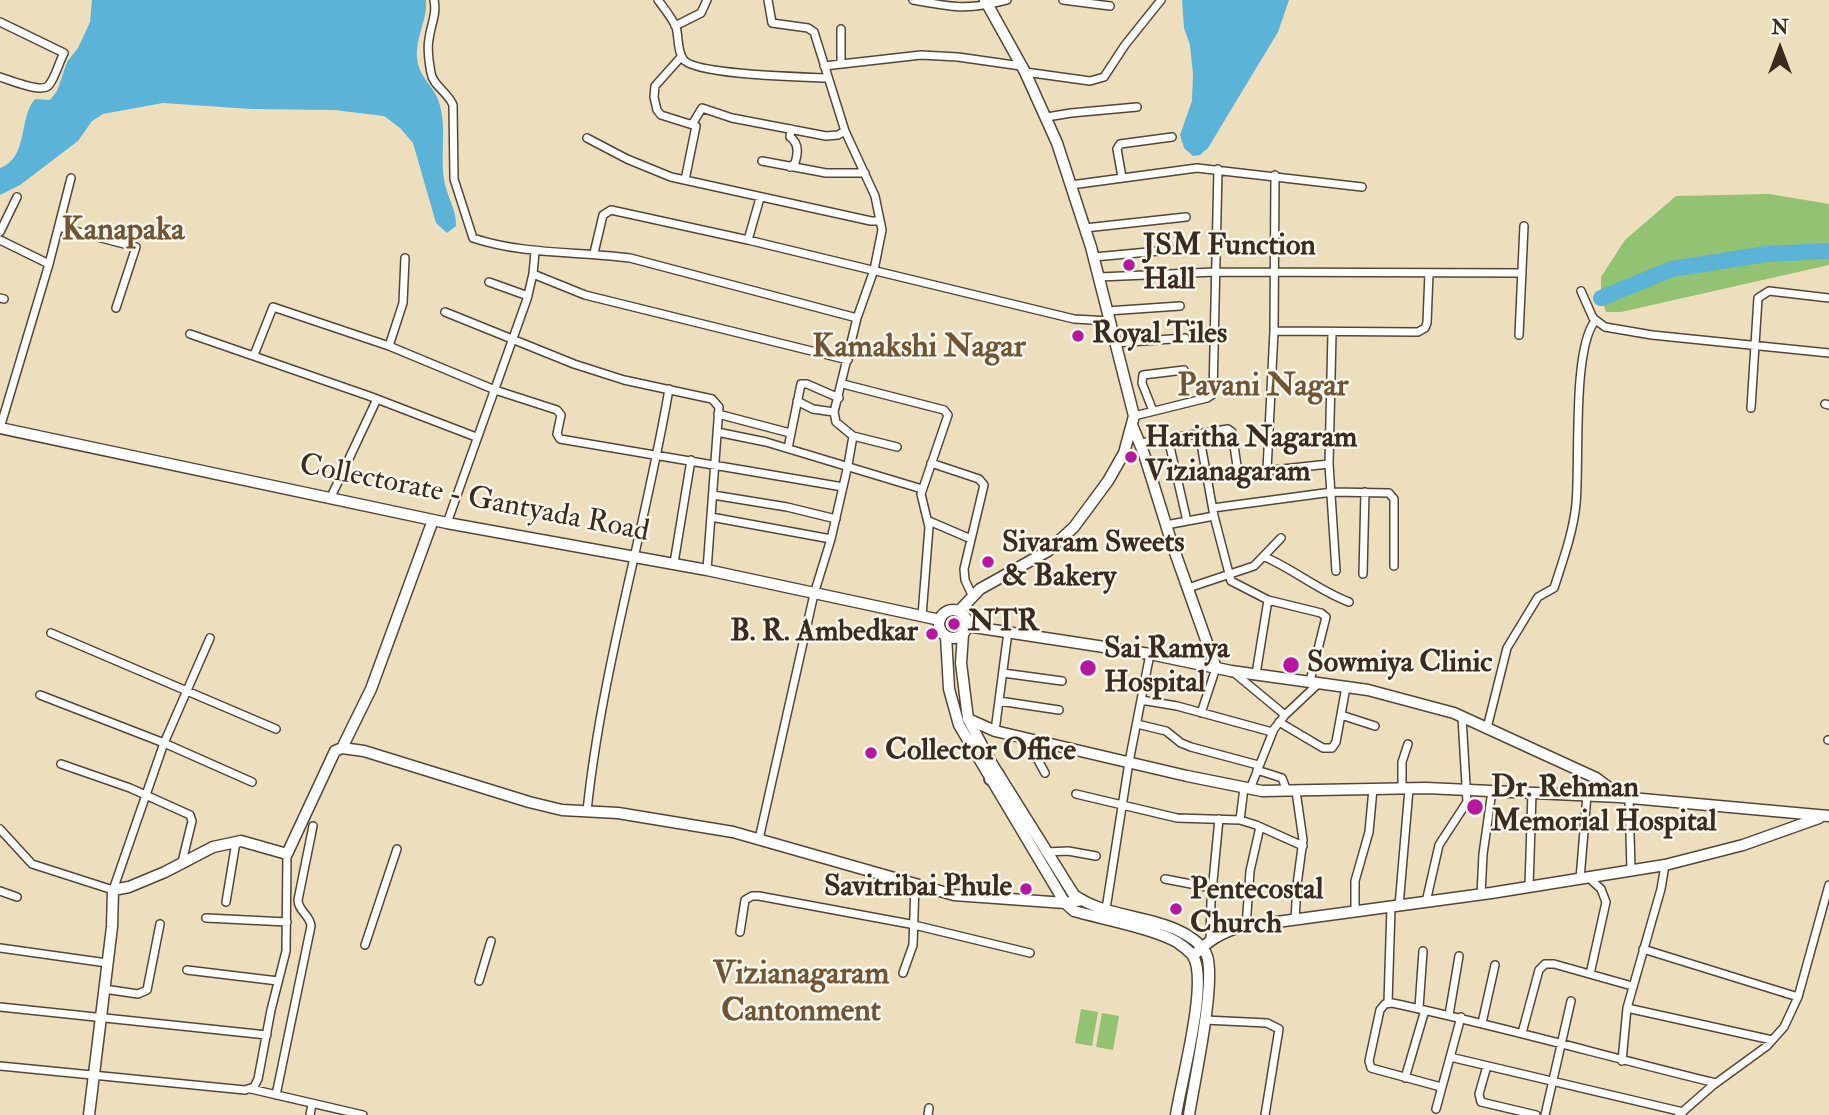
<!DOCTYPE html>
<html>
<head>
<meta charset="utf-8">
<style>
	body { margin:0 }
	#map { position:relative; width:1829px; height:1115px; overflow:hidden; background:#eddfbd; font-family:"IM FELL Double Pica",serif }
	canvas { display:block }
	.north { position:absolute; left:1745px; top:14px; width:70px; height:70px; -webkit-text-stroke:5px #fbf7ec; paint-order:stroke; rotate:0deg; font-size:19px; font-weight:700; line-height:28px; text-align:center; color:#3b2a1e }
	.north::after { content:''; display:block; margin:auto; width:24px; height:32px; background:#3b2a1e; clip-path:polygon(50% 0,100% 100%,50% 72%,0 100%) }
</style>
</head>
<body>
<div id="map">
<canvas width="1829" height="1115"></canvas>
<div class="north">N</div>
</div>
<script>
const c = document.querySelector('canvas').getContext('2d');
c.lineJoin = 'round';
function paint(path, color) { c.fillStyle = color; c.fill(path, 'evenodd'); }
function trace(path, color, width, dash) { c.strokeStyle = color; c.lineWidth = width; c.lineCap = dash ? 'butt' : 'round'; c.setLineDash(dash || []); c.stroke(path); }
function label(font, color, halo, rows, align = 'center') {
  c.font = font + ' "IM FELL Double Pica",serif'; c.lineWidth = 5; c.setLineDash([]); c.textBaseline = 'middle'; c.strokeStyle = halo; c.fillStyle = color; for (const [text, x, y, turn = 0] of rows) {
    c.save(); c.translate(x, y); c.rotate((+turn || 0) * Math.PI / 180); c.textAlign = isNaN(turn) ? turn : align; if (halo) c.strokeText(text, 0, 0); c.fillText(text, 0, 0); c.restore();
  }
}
const green = new Path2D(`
	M1769 194 1829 204V265L1621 312H1606L1601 298V277L1625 240 1676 196Z
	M1081 1009 1098 1012 1092 1046 1075 1043Z
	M1102 1013 1119 1016 1113 1050 1096 1047Z`);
const water = new Path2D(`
	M92 0H426C428 21 413 40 418 64 421 77 432 86 437 97 448 122 440 153 444 179 446 195 457 210 456 226L447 233 436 223 413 143 400 128 384 116 334 110 251 109 163 103 103 114 92 121 78 141 20 185 0 195V168C29 157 18 119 35 99L50 100 57 91 67 62 78 48 90 22Z
	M1182 0H1289L1278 32 1208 148 1200 155 1193 156 1184 148 1180 135 1192 101 1193 74 1190 45 1184 28Z`);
const river = new Path2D(`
	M1601 298 1672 269 1766 254 1829 251`);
const street = new Path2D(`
	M434 0C437 14 431 24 429 39 427 49 429 62 431 73 433 86 448 92 453 105L454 179 473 238C524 255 577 251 630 258L857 318
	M658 0C664 8 672 18 676 27 679 37 677 50 683 59 693 75 805 77 828 78
	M913 0C952 7 967 11 1007 0
	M1063 0 1110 6
	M0 22 64 53C59 62 56 76 49 85 42 94 10 80 0 77
	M675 26 701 13 707 0
	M681 57 655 86 654 97 657 110 661 115 696 126 685 180
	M841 64V29
	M824 66 921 55 958 57 1021 66
	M1025 72 1090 81 1104 77 1125 45 1161 0
	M1047 117 1071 113 1137 107
	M693 123 702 108 732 118 826 136 838 135 845 131
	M587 138 627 159 671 177 871 221H880
	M762 161 826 173H865
	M790 167 795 163C798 154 799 143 790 137L791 129
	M1122 177 1117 149 1120 144 1172 137
	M1071 185 1197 168 1362 187
	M59 227 136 247 116 308
	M1085 228 1186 217
	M0 232 17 197
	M0 240 49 264
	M748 240 760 198
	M594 253 603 215 611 210 748 240 1074 319 1110 321
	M1094 257 1181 249
	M533 274 585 295 848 360
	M1099 277 1215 272 1522 273
	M489 282 528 296
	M1581 291 1593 318 1605 327 1652 335 1829 353
	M0 298 4 299
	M1107 311 1180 306
	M445 312 574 364 624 380 712 399 719 407 707 570
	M1274 331 1418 332 1425 328 1427 323 1429 273
	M1332 333 1329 464 1336 571
	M190 334 369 396 476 437
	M1519 335 1524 226
	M1115 343 1185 338
	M389 346 403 303 405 258
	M254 355 273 307 389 346 495 390 557 410 561 415 557 434 560 439 843 487
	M843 384 944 410 948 415 921 494 929 527 922 616
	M797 401 813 409 834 412
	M1825 404 1829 405
	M1751 408 1758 298 1769 291 1829 298
	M1153 411 1142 383 1143 375 1184 370
	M718 414 790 433
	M1134 416 1207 398 1213 394 1218 169
	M0 428 49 264 71 178
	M717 432 766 442 922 489
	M1199 433 1214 516 1231 581 1268 600 1321 613 1326 617 1310 681
	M853 436 897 447
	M1168 438 1187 521
	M1140 443 1228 429 1232 432 1238 473
	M788 448 801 384H807L839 398
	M931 463 979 479 984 485 964 569 965 580 972 595
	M1267 470 1274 331 1275 175
	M1208 477 1329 464
	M713 495 787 507 836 519
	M330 499 377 399
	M1213 508 1332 492 1389 493 1394 499V566
	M711 517 831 539
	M929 521 971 539
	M447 523 527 299 533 274 535 252
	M1166 525 1214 516
	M1265 557C1295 570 1319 591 1349 602
	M674 563 691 460
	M1363 574 1365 492
	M1188 588 1254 566 1281 538
	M51 633 276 729
	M1232 671 1285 715
	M1003 673 1062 681
	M1256 674 1268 600
	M40 695 164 743 252 782
	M1141 700 1177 706 1272 732
	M999 701 1059 710
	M1201 713 1216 668
	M1341 715 1375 726
	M1279 722 1323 748H1332L1336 742 1346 687
	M1137 724 1166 731 1181 743 1191 747 1258 765
	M1487 728 1507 648 1538 597 1554 588C1563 560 1573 533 1576 504 1580 463 1572 350 1595 321
	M995 731 1008 632
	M1026 738 1045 773
	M1828 740H1829
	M61 764 130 788 190 815 192 821 182 862
	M1257 770 1282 778 1287 791
	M1250 789 1274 729 1285 715 1319 683
	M1402 789V762L1408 744
	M1076 794 1177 818 1240 820 1256 825 1303 846
	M1629 798 1631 870
	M587 811C602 668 645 530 669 389
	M1240 820 1244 788
	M0 829 32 864 113 890 164 743 210 638
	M759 839 814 594 831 539 848 465 853 436 836 422 834 412 857 318 874 270 882 230 875 196 845 131 814 32 808 28 772 23 768 0
	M1047 852 1068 851 1096 856
	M1588 877 1601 889 1606 902 1590 974
	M1165 879 1212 888
	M1580 879 1587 795
	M1529 887 1532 793
	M0 891 17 897
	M1481 895 1483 854 1492 791
	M226 902 236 842
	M1426 902 1439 845 1467 802 1462 717
	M1399 906 1409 789
	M1106 909 1129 762 1150 654
	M1355 912V881L1369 832 1373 789
	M206 918 287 922
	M1295 920 1297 885 1303 840 1296 791
	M1246 927 1250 871 1260 827
	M740 932 745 900 752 896H759L910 924 1030 953
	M1210 940 1211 902 1219 819
	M365 945 397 849
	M0 948 107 963
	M1643 949 1798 997
	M187 970 278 981
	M903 973 913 945 915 884
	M479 981 491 941
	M104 989 138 994 147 990 160 924
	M1388 1003 1391 907
	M0 1007 267 1035
	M1419 1008 1423 951
	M1627 1008 1772 1040
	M1449 1015 1459 956
	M1205 1020 1267 1023 1279 1029 1265 1115
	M1482 1023 1495 965
	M1522 1033 1539 970 1545 964H1554L1632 986
	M1450 1057 1683 1112
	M1622 1061 1627 1008 1661 889 1665 865
	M0 1066 245 1090 254 1087 258 1079 271 1010 286 951 287 854
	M1487 1066 1479 1094 1481 1102 1536 1115
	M1405 1078 1425 1010
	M1441 1087 1371 1068 1369 1061 1380 1010 1385 1004 1392 1003C1501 1026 1608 1057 1716 1083
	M251 1089 363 1115
	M276 1095 311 926C310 915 298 911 298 900L313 826
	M1436 1109 1461 1017
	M310 1115 312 1104
	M928 1115 929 1108
	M1545 1115 1571 1001
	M1679 1115 1712 1086 1767 1046 1784 1027 1798 997 1829 885`);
const secondary = new Path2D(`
	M1132 425 1144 454 1172 544 1216 668
	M0 428 447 523 707 570 940 620
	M939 624a14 14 0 1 1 28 0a14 14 0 1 1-28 0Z
	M959 611 980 589 1048 551 1074 527 1108 481 1124 453 1134 416 1091 247 1057 143 1025 72 985 0
	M967 626 1150 654 1231 671 1368 690 1454 713 1596 778 1620 796
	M963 634 961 663 968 719 992 764 1074 895C1104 916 1143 915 1175 929 1187 934 1203 944 1207 956 1216 984 1194 1082 1189 1115
	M946 636 949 689 959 725 1065 903 1074 911C1102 919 1152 928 1177 942 1181 945 1190 951 1193 956 1209 981 1181 1082 1176 1115
	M968 719 995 731 1187 776 1262 791 1426 788 1620 797 1829 816
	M342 748 371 689 433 520
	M1193 956C1208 941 1220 933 1240 927L1491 893 1665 865 1743 845 1819 818
	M89 1115 112 927 113 890 129 887 165 872 213 847 241 841 287 854 335 751 342 748 364 751 529 802 562 810 618 813 733 832 954 895 1065 903 1082 900`);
const primary = new Path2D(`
	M990 779 998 774`);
const markers = [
	[1129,265,7,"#b5179e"],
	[1078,336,7,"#b5179e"],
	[1131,457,7,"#b5179e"],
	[988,562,7,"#b5179e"],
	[954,624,7,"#b5179e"],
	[932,634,7,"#b5179e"],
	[1291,665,9,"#b5179e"],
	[1088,668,9,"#b5179e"],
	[871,753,7,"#b5179e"],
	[1475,807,9,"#b5179e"],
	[1026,889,7,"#b5179e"],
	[1176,909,7,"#b5179e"]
];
const poiNames = [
	["JSM Function",1143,248],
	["Hall",1143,282],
	["Royal Tiles",1092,336],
	["Haritha Nagaram",1145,440],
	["Vizianagaram",1145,474],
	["Sivaram Sweets",1002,545],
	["& Bakery",1002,579],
	["NTR",968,624],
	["B. R. Ambedkar",918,634,"right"],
	["Sai Ramya",1104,651],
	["Hospital",1104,685],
	["Sowmiya Clinic",1307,665],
	["Collector Office",885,753],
	["Dr. Rehman",1491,790],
	["Memorial Hospital",1491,824],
	["Savitribai Phule",1012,889,"right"],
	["Pentecostal",1190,892],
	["Church",1190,926]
];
const streetNames = [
	["Collectorate - Gantyada Road",474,500,11]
];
const neighbourhoodNames = [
	["Kanapaka",123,232],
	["Kamakshi Nagar",919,349],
	["Pavani Nagar",1263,388],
	["Vizianagaram",801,976],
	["Cantonment",801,1013]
];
paint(green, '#92c272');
paint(water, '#5bb4d8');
trace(river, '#5bb4d8', 16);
trace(street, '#564536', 10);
trace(secondary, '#564536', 13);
trace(primary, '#564536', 14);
trace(street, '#fff', 7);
trace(secondary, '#fff', 10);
trace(primary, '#fff', 10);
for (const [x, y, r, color] of markers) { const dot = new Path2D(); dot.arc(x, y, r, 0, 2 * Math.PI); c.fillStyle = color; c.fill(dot); trace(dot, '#fbf7ec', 2.5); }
label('bold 30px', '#3b2a1e', '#fbf7ec', poiNames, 'left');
label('30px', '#3b2a1e', '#fbf7ec', streetNames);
label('bold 32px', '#715433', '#fbf7ec', neighbourhoodNames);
</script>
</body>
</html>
